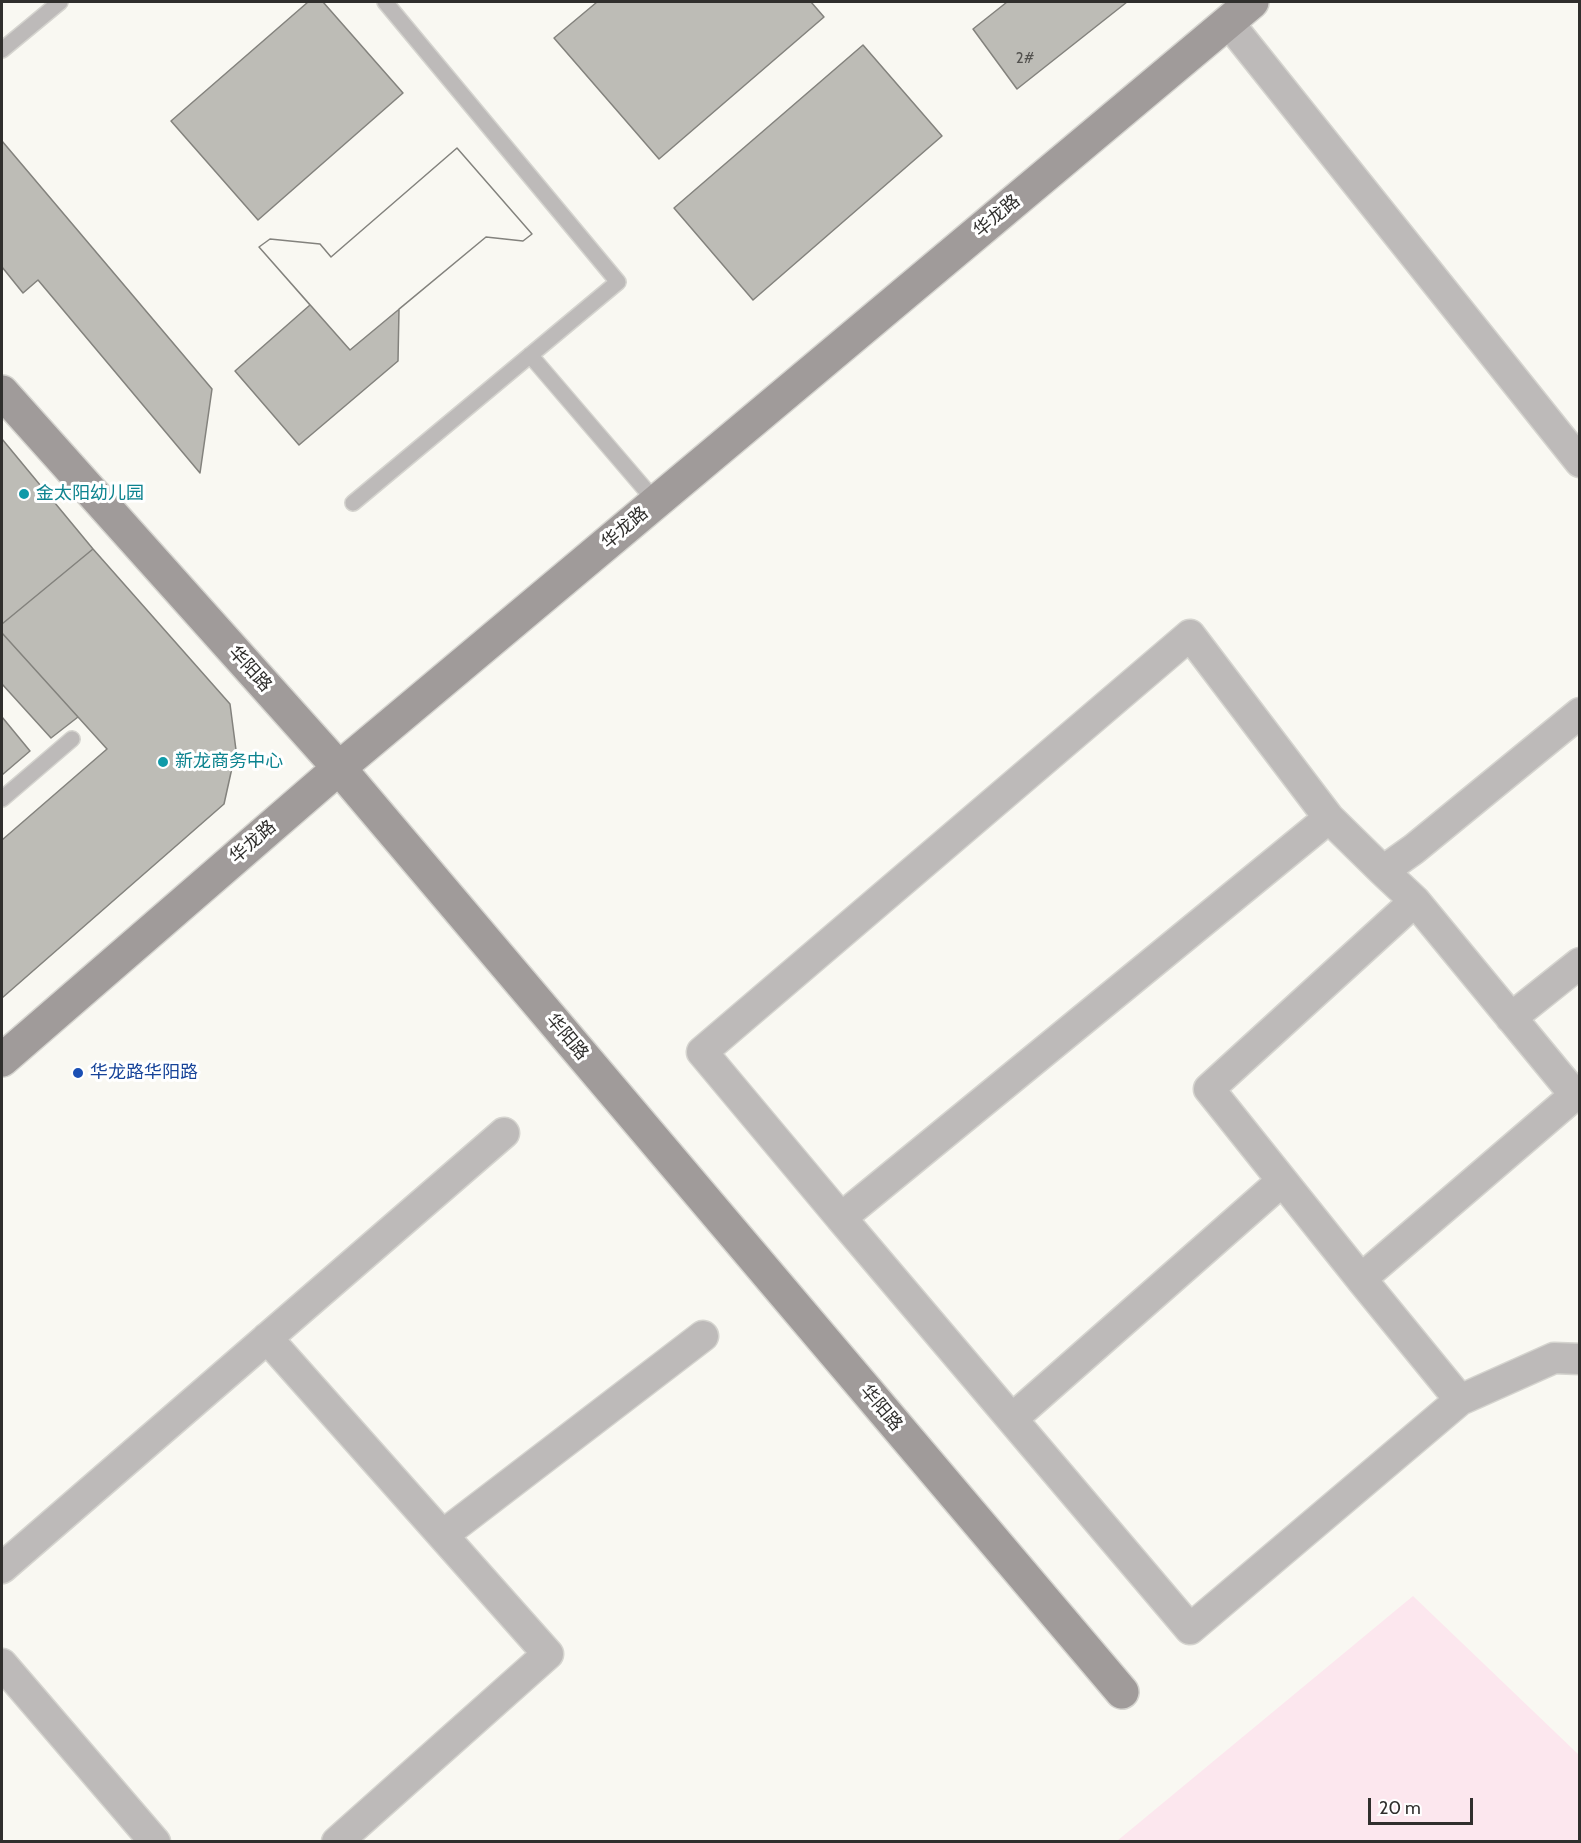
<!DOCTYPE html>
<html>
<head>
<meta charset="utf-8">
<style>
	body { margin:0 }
	#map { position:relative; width:1581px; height:1843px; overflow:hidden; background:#f9f8f2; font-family:Cabin,sans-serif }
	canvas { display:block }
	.frame { position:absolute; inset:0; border:3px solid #302f2d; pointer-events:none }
	.scale { position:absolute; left:1368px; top:1798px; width:105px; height:27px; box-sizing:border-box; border:3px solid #302f2d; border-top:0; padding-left:8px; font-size:18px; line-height:21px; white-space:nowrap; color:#302f2d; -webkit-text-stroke:4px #fff; paint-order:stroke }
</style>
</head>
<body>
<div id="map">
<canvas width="1581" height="1843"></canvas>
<div class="frame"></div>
<div class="scale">20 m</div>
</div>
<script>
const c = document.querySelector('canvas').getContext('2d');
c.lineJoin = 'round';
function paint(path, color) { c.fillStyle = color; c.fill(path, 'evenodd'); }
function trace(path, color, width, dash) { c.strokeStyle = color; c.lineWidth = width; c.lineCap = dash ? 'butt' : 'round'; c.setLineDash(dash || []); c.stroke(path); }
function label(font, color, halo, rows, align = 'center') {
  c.font = font + ' Cabin,"Noto Sans SC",sans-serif'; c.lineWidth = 6; c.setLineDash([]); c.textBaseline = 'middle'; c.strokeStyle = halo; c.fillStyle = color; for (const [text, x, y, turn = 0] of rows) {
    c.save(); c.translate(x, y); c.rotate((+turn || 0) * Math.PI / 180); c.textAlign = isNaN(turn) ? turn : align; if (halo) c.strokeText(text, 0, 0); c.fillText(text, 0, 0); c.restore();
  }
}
const industrial = new Path2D(`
	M1413 1596 1579 1755V1841H1117Z`);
const building = new Path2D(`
	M308 2H323L403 93 258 220 171 121Z
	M597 2H811L824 17 659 159 554 38Z
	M1007 2H1127L1017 89 973 29Z
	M863 45 942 136 753 300 674 208Z
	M2 141 212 389 200 473 38 280 23 293 2 267Z
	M457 148 532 234 523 241 486 237 350 350 259 247 270 239 320 244 331 257Z
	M457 148 532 234 523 241 486 237 399 309 398 361 299 445 235 371 310 305 259 247 270 239 320 244 331 257Z
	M2 439 93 549 2 624Z
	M93 549 230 704 236 750 224 804 2 998V840L107 749 2 633V624Z
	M2 633 78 717 51 738 2 684Z
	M2 717 30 751 2 775Z`);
const lane = new Path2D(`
	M2 50 60 2
	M530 355 656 502
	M353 503 618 282 385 2
	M2 799 72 739`);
const street = new Path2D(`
	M1228 22 1580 462
	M1329 818 841 1218 1190 1629 1460 1400 1554 1358 1580 1359
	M1383 871 1415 901 1575 1095 1361 1279 1460 1400
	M1511 1018 1580 963
	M841 1218 702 1052 1190 635 1329 818 1383 871 1414 849 1580 713
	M1361 1279 1209 1089 1415 901
	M267 1338 548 1654 337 1842
	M1012 1419 1282 1181
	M443 1535 703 1336
	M2 1568 504 1133
	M2 1664 155 1842`);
const secondary = new Path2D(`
	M2 392 339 768 1122 1692
	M2 1060 339 768 1252 2`);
const markers = [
	[24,494,6,"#0f9aa8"],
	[163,762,6,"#0f9aa8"],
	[78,1073,6,"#1a4fb4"]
];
const numberNames = [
	["2#",1025,59]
];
const streetNames = [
	["华龙路",997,216,-40],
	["华龙路",625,528,-40],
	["华阳路",250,669,48],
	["华龙路",253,842,-41],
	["华阳路",567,1037,50],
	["华阳路",881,1408,50]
];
const cultureNames = [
	["金太阳幼儿园",36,494],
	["新龙商务中心",175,762]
];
const transitNames = [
	["华龙路华阳路",90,1073]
];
paint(industrial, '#fce7ee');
paint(building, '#bdbcb6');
trace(building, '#83827d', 1.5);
trace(lane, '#d5d4cf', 18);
trace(street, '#d5d4cf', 33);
trace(secondary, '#d5d4cf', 36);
trace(lane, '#bdbab9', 15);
trace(street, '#bdbab9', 30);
trace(secondary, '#a09b9a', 33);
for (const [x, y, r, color] of markers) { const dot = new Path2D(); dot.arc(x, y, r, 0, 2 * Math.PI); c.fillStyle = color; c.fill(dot); trace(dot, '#fff', 2); }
label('15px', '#53524f', null, numberNames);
label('18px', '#302f2d', '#fff', streetNames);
label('18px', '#0d838f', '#fff', cultureNames, 'left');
label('18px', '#164399', '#fff', transitNames, 'left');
</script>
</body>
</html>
